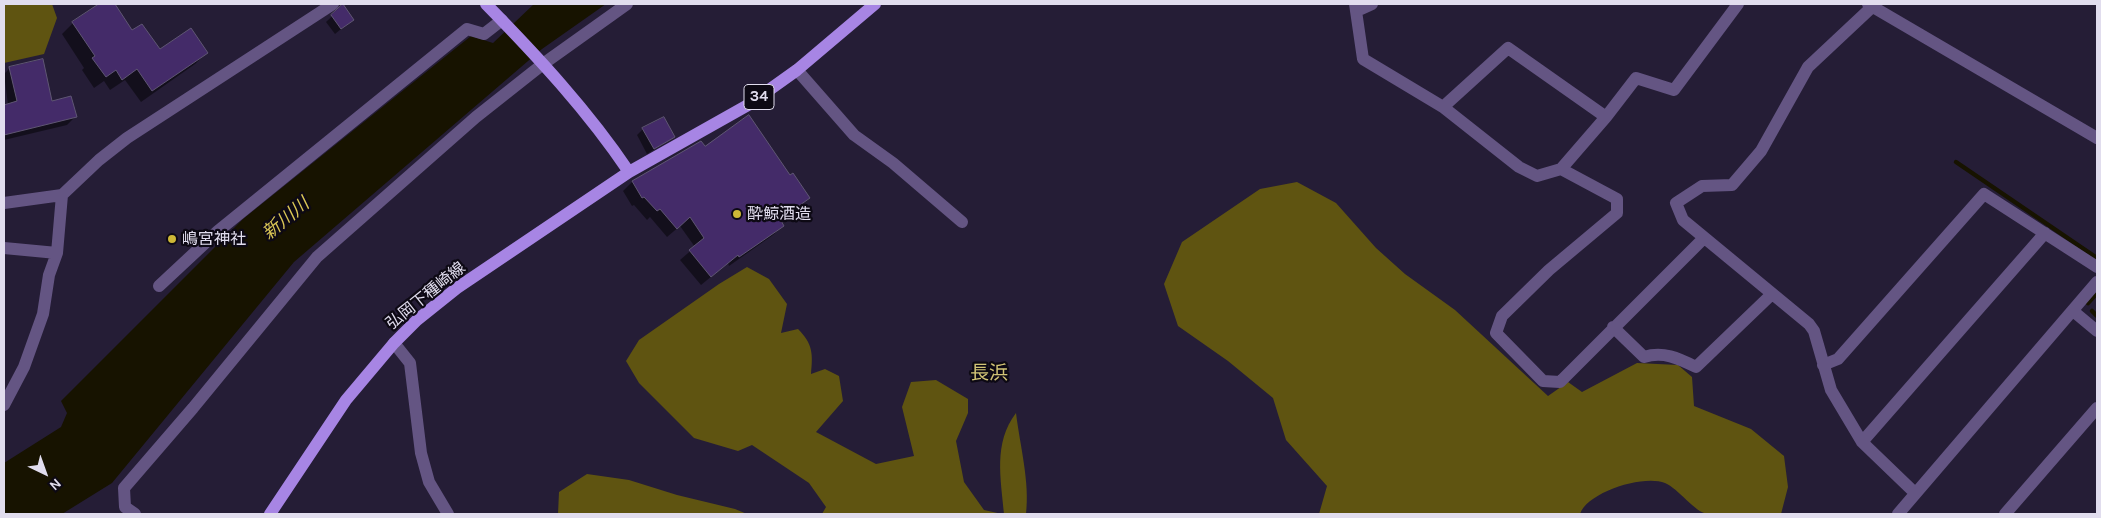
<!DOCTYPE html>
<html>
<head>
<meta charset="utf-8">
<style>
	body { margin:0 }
	#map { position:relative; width:2101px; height:518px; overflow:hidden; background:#251d36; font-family:Karla,sans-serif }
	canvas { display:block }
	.frame { position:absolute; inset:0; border:5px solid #e1ddee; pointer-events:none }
	.north { position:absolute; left:20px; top:448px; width:50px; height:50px; -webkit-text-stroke:4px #0d0914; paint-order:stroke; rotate:138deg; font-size:14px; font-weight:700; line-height:20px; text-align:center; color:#e1ddee }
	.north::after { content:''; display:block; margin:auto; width:18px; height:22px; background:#e1ddee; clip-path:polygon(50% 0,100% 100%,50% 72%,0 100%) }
</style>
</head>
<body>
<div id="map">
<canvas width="2101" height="518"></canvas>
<div class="frame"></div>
<div class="north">N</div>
</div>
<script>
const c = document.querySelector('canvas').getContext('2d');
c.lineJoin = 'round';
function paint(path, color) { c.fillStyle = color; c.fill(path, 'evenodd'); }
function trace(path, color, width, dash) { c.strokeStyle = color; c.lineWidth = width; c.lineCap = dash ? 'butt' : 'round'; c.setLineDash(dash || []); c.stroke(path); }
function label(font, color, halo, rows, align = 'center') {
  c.font = font + ' Karla,"Noto Sans JP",sans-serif'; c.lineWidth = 4.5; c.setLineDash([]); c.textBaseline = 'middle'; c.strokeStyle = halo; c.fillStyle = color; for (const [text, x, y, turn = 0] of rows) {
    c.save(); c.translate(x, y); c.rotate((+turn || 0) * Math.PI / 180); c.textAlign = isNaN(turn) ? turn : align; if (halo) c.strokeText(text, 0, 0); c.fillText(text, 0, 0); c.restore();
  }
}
const forest = new Path2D(`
	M4 4H52L57 18 44 54 4 63Z
	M1297 182 1336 203 1376 248 1405 274 1455 310 1548 396 1568 382 1582 392 1637 363 1678 365 1692 377 1694 406 1751 429 1784 456 1788 487 1781 514C1758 514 1732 517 1708 514 1695 513 1678 488 1665 483 1644 474 1587 492 1580 514H1319L1327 486 1286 440 1273 398 1228 361 1178 326 1164 284 1182 242 1260 189Z
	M747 267 769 279 787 304 781 333 798 329C813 344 813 354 811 374L825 369 839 376 843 401 816 432 876 464 914 456 902 407 911 382 936 380 968 399V413L956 441 964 482 984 510 1002 514H822L826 507 809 483 752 445 738 451 694 438 639 383 626 361 639 340 719 284Z
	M1016 413C1020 446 1030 482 1026 514H1004C1001 479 993 443 1016 413Z
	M587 474 629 480 677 495 735 509 747 514H558L559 492Z`);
const water = new Path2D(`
	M534 4H606L542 49 294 262 112 483 62 514H4V463L61 427 67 413 61 401 243 219 471 36 493 43Z`);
const shadow = new Path2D(`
	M101 4H113L132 32 160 51 206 53 195 64 141 102 125 80 110 90 104 81 94 88 82 70 84 68 62 34 73 23Z
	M343 6 352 20 335 34 326 22Z
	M10 68 51 102 75 117 67 125 4 140V106L8 105 4 74Z
	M643 129 673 137 647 154 637 135Z
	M704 148 790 176 809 198 780 221 783 225 773 235 729 266 728 263 701 285 680 260 695 247 680 226 667 237 650 217 647 220 634 205 632 206 623 191 632 182Z`);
const stream = new Path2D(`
	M1956 162 2097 258
	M2088 303 2097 293
	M2092 311 2097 316`);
const building = new Path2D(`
	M99 4H115L132 30 142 24 160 49 191 28 208 53 152 91 137 69 122 80 116 70 106 77 92 58 95 56 72 22Z
	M343 4 354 20 341 29 331 15Z
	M43 59 52 101 71 96 77 117 4 135V105L17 101 9 67Z
	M749 115 790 175 793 173 810 198 780 219 784 226 739 257 738 255 711 277 689 250 704 238 690 217 677 229 660 209 657 211 644 197 642 198 632 181 701 141 705 146Z
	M664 117 675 137 654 149 642 128Z`);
const minor = new Path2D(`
	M1355 4 1363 59 1443 107 1519 167 1537 176 1561 169 1617 199V213L1549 270 1502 316 1496 333 1543 381 1560 382 1704 238
	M1868 4 2097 138
	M1356 5 1361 9 1372 4
	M1872 7 1808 67 1761 151 1732 185 1702 186 1676 203 1683 220 1809 324 1814 331 1831 390 1862 442 1915 493
	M797 70 854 135 893 163 962 222
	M1443 107 1508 48 1606 117 1561 169
	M1606 117 1636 78 1674 90 1738 4
	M4 203 62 195
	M4 248 57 253
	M159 286 218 231 467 29 484 34 502 20
	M2073 311 2097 331
	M1613 327 1644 357C1663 351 1678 358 1696 367L1772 294
	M394 343 410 363 421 453 429 482 448 514
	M1823 365 1838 359 1984 194 2097 267
	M4 405 24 367 43 314 49 275 57 253 62 195 99 160 127 138 333 4
	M1862 442 2045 233
	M135 514 125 507 124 488 193 408 317 257 476 117 543 64 627 4
	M1898 514 2097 282
	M2005 514 2097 408`);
const major = new Path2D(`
	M486 4C537 56 588 111 629 172
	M270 514 346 400 394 343 417 320 457 288 629 172 748 105 797 70 875 4`);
const markers = [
	[737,214,5,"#ceb837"],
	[172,239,5,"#ceb837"]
];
const shields = [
	[759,97,30]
];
const shieldNames = [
	["34",759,97]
];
const poiNames = [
	["酔鯨酒造",747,214],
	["嶋宮神社",182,239]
];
const streetNames = [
	["弘岡下種崎線",426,296,-39]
];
const waterNames = [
	["新川川",286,219,-40]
];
const quarterNames = [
	["長浜",989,374]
];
paint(forest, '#5f5411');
paint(water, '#171300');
paint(shadow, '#0007');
trace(stream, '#171300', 4.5);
paint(building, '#442b69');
trace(building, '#5f5673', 1);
trace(minor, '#645583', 12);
trace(major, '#a785e4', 12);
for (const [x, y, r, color] of markers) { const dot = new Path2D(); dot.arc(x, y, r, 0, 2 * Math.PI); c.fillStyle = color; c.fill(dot); trace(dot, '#0d0914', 2); }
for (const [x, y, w] of shields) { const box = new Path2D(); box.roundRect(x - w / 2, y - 12.5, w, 25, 4); c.fillStyle = '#0d0914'; c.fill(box); trace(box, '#e1ddee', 1); }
label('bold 15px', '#e1ddee', null, shieldNames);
label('16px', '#e1ddee', '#0d0914', poiNames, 'left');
label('16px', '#e1ddee', '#0d0914', streetNames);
label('italic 18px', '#dbc755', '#0d0914', waterNames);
label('19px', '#d2c476', '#0d0914', quarterNames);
</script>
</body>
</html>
